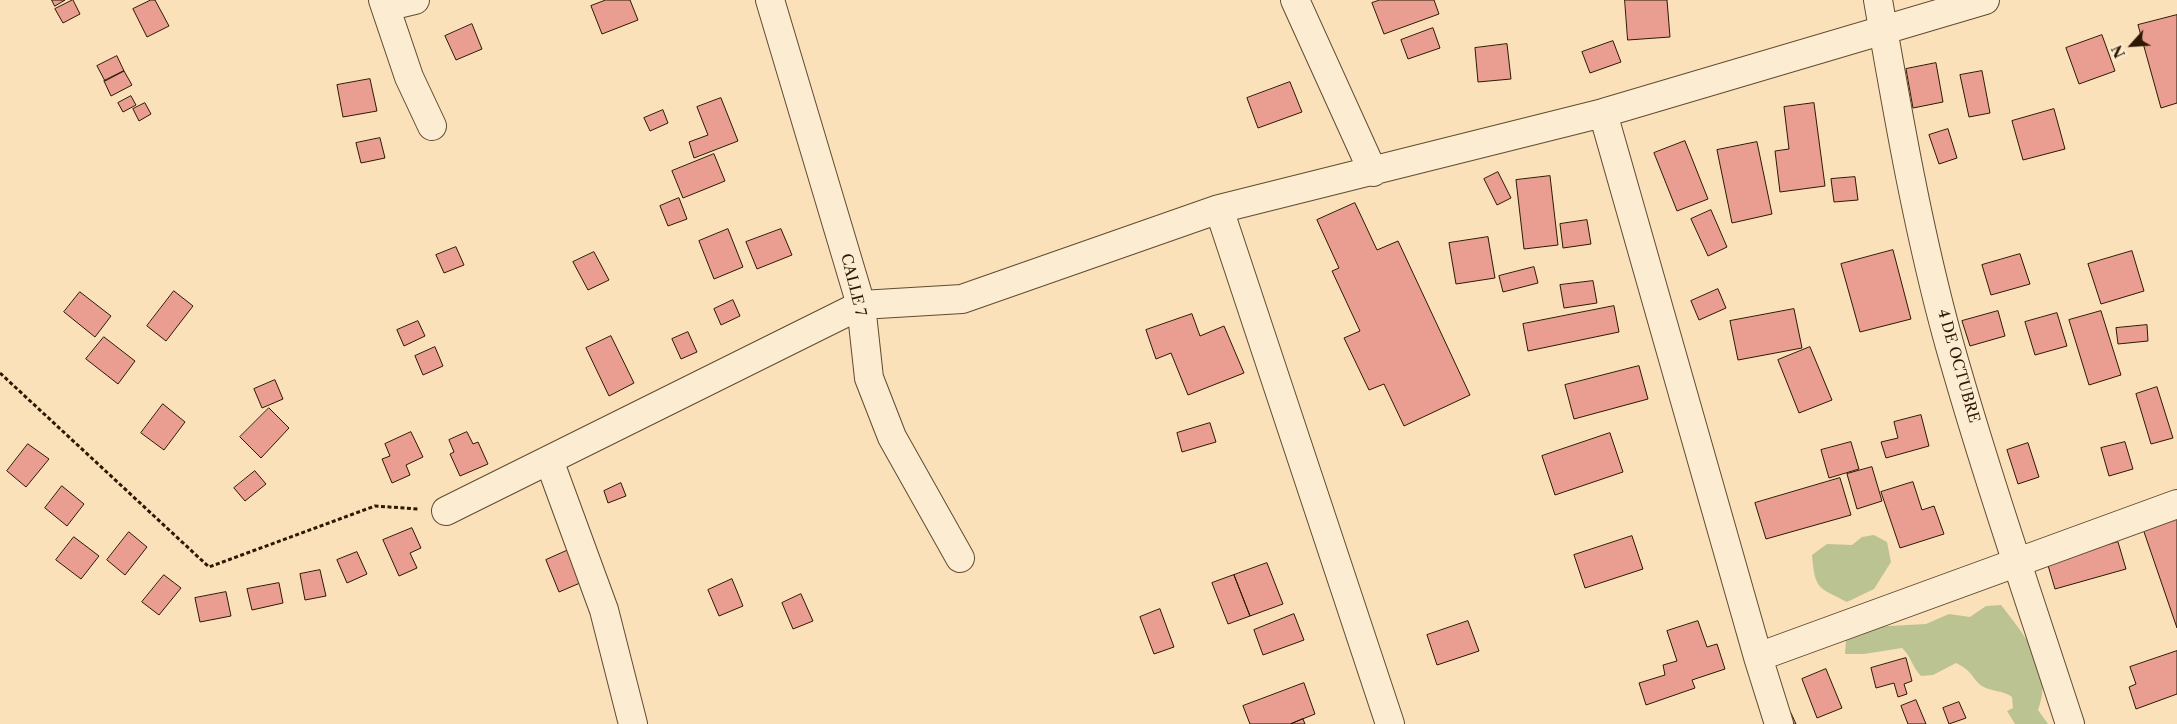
<!DOCTYPE html>
<html>
<head>
<meta charset="utf-8">
<style>
	body { margin:0 }
	#map { position:relative; width:2177px; height:724px; overflow:hidden; background:#fae1ba; font-family:"Libre Caslon Text",serif }
	canvas { display:block }
	.north { position:absolute; left:2107px; top:20px; width:50px; height:50px; -webkit-text-stroke:4px #fcecd2; paint-order:stroke; rotate:244deg; font-size:14px; font-weight:700; line-height:20px; text-align:center; color:#2d1902 }
	.north::after { content:''; display:block; margin:auto; width:18px; height:22px; background:#2d1902; clip-path:polygon(50% 0,100% 100%,50% 72%,0 100%) }
</style>
</head>
<body>
<div id="map">
<canvas width="2177" height="724"></canvas>
<div class="north">N</div>
</div>
<script>
const c = document.querySelector('canvas').getContext('2d');
c.lineJoin = 'round';
function paint(path, color) { c.fillStyle = color; c.fill(path, 'evenodd'); }
function trace(path, color, width, dash) { c.strokeStyle = color; c.lineWidth = width; c.lineCap = dash ? 'butt' : 'round'; c.setLineDash(dash || []); c.stroke(path); }
function label(font, color, halo, rows, align = 'center') {
  c.font = font + ' "Libre Caslon Text",serif'; c.lineWidth = 4; c.setLineDash([]); c.textBaseline = 'middle'; c.strokeStyle = halo; c.fillStyle = color; for (const [text, x, y, turn = 0] of rows) {
    c.save(); c.translate(x, y); c.rotate((+turn || 0) * Math.PI / 180); c.textAlign = isNaN(turn) ? turn : align; if (halo) c.strokeText(text, 0, 0); c.fillText(text, 0, 0); c.restore();
  }
}
const green = new Path2D(`
	M1874 535 1887 542 1891 562 1874 589 1847 602C1818 587 1815 590 1812 555L1827 544 1852 545 1862 537Z
	M2001 605C2025 636 2054 670 2038 710L2048 724H2015L2007 711 2013 708 2012 697C2003 690 1992 692 1982 686 1976 682 1974 677 1969 672 1966 668 1960 665 1956 663L1933 675 1921 676C1912 667 1911 656 1902 648L1864 654H1845L1846 640 1870 627 1926 624 1949 614 1970 617 1986 606Z`);
const building = new Path2D(`
	M52 0H65L55 6Z
	M73 0 80 14 63 23 55 9Z
	M151 0H155L169 26 147 37 133 9Z
	M606 0H630L638 20 602 34 591 6Z
	M1380 0H1434L1439 14 1384 34 1372 3Z
	M1625 0H1667L1670 37 1628 40Z
	M2177 15V103L2161 108 2138 25Z
	M472 24 482 49 456 60 445 36Z
	M1433 28 1440 48 1408 59 1401 40Z
	M2102 35 2115 71 2079 84 2066 48Z
	M1613 41 1621 62 1590 73 1582 52Z
	M1507 44 1511 79 1478 82 1475 48Z
	M117 56 124 71 105 81 97 66Z
	M1936 63 1943 102 1913 108 1906 69Z
	M124 71 132 85 111 96 104 81Z
	M1982 71 1990 113 1969 117 1960 75Z
	M370 79 377 111 343 117 337 85Z
	M1290 82 1302 112 1258 128 1247 98Z
	M131 96 136 105 123 112 118 103Z
	M721 98 738 141 694 158 689 142 708 135 697 107Z
	M145 103 151 114 139 121 133 109Z
	M1814 103 1825 186 1780 192 1775 151 1789 149 1784 107Z
	M2054 109 2065 149 2023 160 2012 121Z
	M663 110 668 123 650 131 644 118Z
	M1948 129 1957 158 1939 164 1929 135Z
	M380 138 385 158 361 163 356 143Z
	M1685 141 1708 199 1677 211 1654 153Z
	M1757 142 1772 214 1732 223 1717 150Z
	M714 154 725 181 683 198 672 171Z
	M1498 172 1511 198 1497 205 1484 179Z
	M1550 176 1558 245 1524 249 1516 180Z
	M1855 177 1858 200 1834 202 1831 179Z
	M679 198 687 219 668 226 660 206Z
	M1355 203 1377 250 1398 241 1470 395 1404 426 1384 384 1369 390 1344 338 1360 331 1332 271 1339 268 1317 220Z
	M1711 210 1727 247 1708 256 1691 219Z
	M1587 220 1591 244 1563 248 1560 224Z
	M728 229 743 267 714 279 699 241Z
	M781 229 792 255 757 269 746 242Z
	M1488 237 1495 278 1456 284 1449 243Z
	M456 247 464 265 444 273 436 255Z
	M1893 250 1911 319 1860 332 1841 264Z
	M2132 251 2144 291 2101 304 2088 264Z
	M594 252 609 280 588 290 573 262Z
	M2020 254 2030 284 1991 295 1982 265Z
	M1534 267 1538 283 1503 292 1499 276Z
	M1593 281 1597 303 1564 308 1560 285Z
	M1718 289 1726 308 1699 320 1691 301Z
	M174 291 193 306 166 341 147 326Z
	M80 292 111 316 95 337 64 312Z
	M733 300 740 316 721 325 714 309Z
	M1614 306 1619 332 1528 351 1523 324Z
	M1794 309 1802 348 1738 360 1730 321Z
	M1998 311 2005 336 1970 346 1962 321Z
	M2101 311 2121 375 2089 385 2069 320Z
	M2057 313 2067 346 2035 355 2025 322Z
	M1192 314 1200 336 1224 326 1244 373 1188 395 1171 353 1156 359 1146 330Z
	M418 321 425 336 404 346 397 330Z
	M2147 325 2148 341 2118 344 2116 328Z
	M688 332 697 352 681 359 672 339Z
	M611 336 634 383 609 396 586 348Z
	M104 337 135 361 118 384 86 359Z
	M435 347 443 366 423 375 415 356Z
	M1810 347 1832 400 1799 413 1778 360Z
	M1639 366 1648 399 1574 419 1565 385Z
	M275 380 283 399 262 408 254 389Z
	M2157 387 2173 438 2151 444 2136 394Z
	M163 404 185 422 164 450 141 433Z
	M269 408 289 428 261 458 240 437Z
	M1921 415 1929 446 1886 458 1881 442 1898 438 1894 422Z
	M1210 423 1216 442 1182 452 1177 433Z
	M411 432 423 457 406 465 410 475 392 483 382 459 390 456 385 444Z
	M467 432 473 444 478 442 488 464 460 476 450 454 454 452 449 440Z
	M1610 433 1623 472 1555 495 1542 456Z
	M1851 442 1859 469 1829 478 1821 450Z
	M2125 442 2133 469 2109 476 2101 448Z
	M2028 443 2039 477 2018 484 2007 450Z
	M28 444 49 459 26 487 7 471Z
	M1872 467 1882 501 1857 509 1847 474Z
	M255 471 266 484 245 501 234 488Z
	M1840 478 1851 515 1766 539 1755 503Z
	M1913 482 1922 510 1934 506 1944 534 1900 548 1881 492Z
	M621 483 626 496 608 503 604 491Z
	M62 486 84 504 67 526 45 508Z
	M2177 513V628L2142 526Z
	M412 528 421 548 410 553 417 568 399 576 383 540Z
	M129 532 147 547 125 575 107 560Z
	M1632 536 1643 569 1585 588 1574 555Z
	M74 537 99 556 81 579 56 560Z
	M2118 542 2126 569 2055 589 2047 562Z
	M573 548 587 580 559 592 546 560Z
	M357 552 367 574 347 583 337 560Z
	M1267 563 1283 604 1250 616 1234 575Z
	M320 570 326 596 305 600 300 574Z
	M164 575 181 588 159 615 142 602Z
	M1234 575 1250 616 1228 624 1212 583Z
	M732 579 743 606 719 616 708 590Z
	M279 583 283 603 252 610 247 589Z
	M226 592 231 616 200 622 195 598Z
	M801 594 813 621 793 629 782 603Z
	M1160 609 1174 647 1154 654 1140 617Z
	M1294 614 1304 640 1263 655 1254 630Z
	M1468 621 1479 651 1437 665 1427 635Z
	M1698 621 1707 647 1717 644 1725 669 1692 680 1695 688 1646 705 1639 683 1665 675 1663 665 1677 661 1667 631Z
	M2177 651V694L2136 709 2129 687 2136 684 2130 667Z
	M1906 658 1912 681 1904 684 1907 694 1898 697 1894 683 1876 688 1871 668Z
	M1826 669 1842 708 1817 718 1802 679Z
	M1304 683 1315 714 1290 724H1250L1243 706Z
	M1916 700 1926 724H1908L1901 706Z
	M1959 702 1966 718 1949 724 1943 708Z
	M1791 713 1796 724H1781L1778 718Z
	M1303 719 1305 724H1291Z`);
const path = new Path2D(`
	M0 373 209 567 375 506 418 509`);
const street = new Path2D(`
	M383 0 409 77 432 126
	M770 0 861 305 869 378 892 437 960 558
	M1295 0 1373 172
	M1878 0C1898 115 1918 231 1949 343 1985 471 2029 598 2070 724
	M386 7 415 0
	M1603 113 1758 657 1779 724
	M1219 209 1390 724
	M549 460 604 610 633 724
	M446 511 861 305 962 299 1219 209 1603 113 1985 0
	M1758 657 2177 504`);
const streetNames = [
	["CALLE 7",853,285,76],
	["4 DE OCTUBRE",1958,366,74]
];
paint(green, '#bbc392');
paint(building, '#e99e91');
trace(building, '#2d1902', 1);
trace(street, '#604b30', 30);
trace(path, '#2d1902', 3, [4, 2.5]);
trace(street, '#fcecd2', 28);
label('15px', '#2d1902', '#fcecd2', streetNames);
</script>
</body>
</html>
